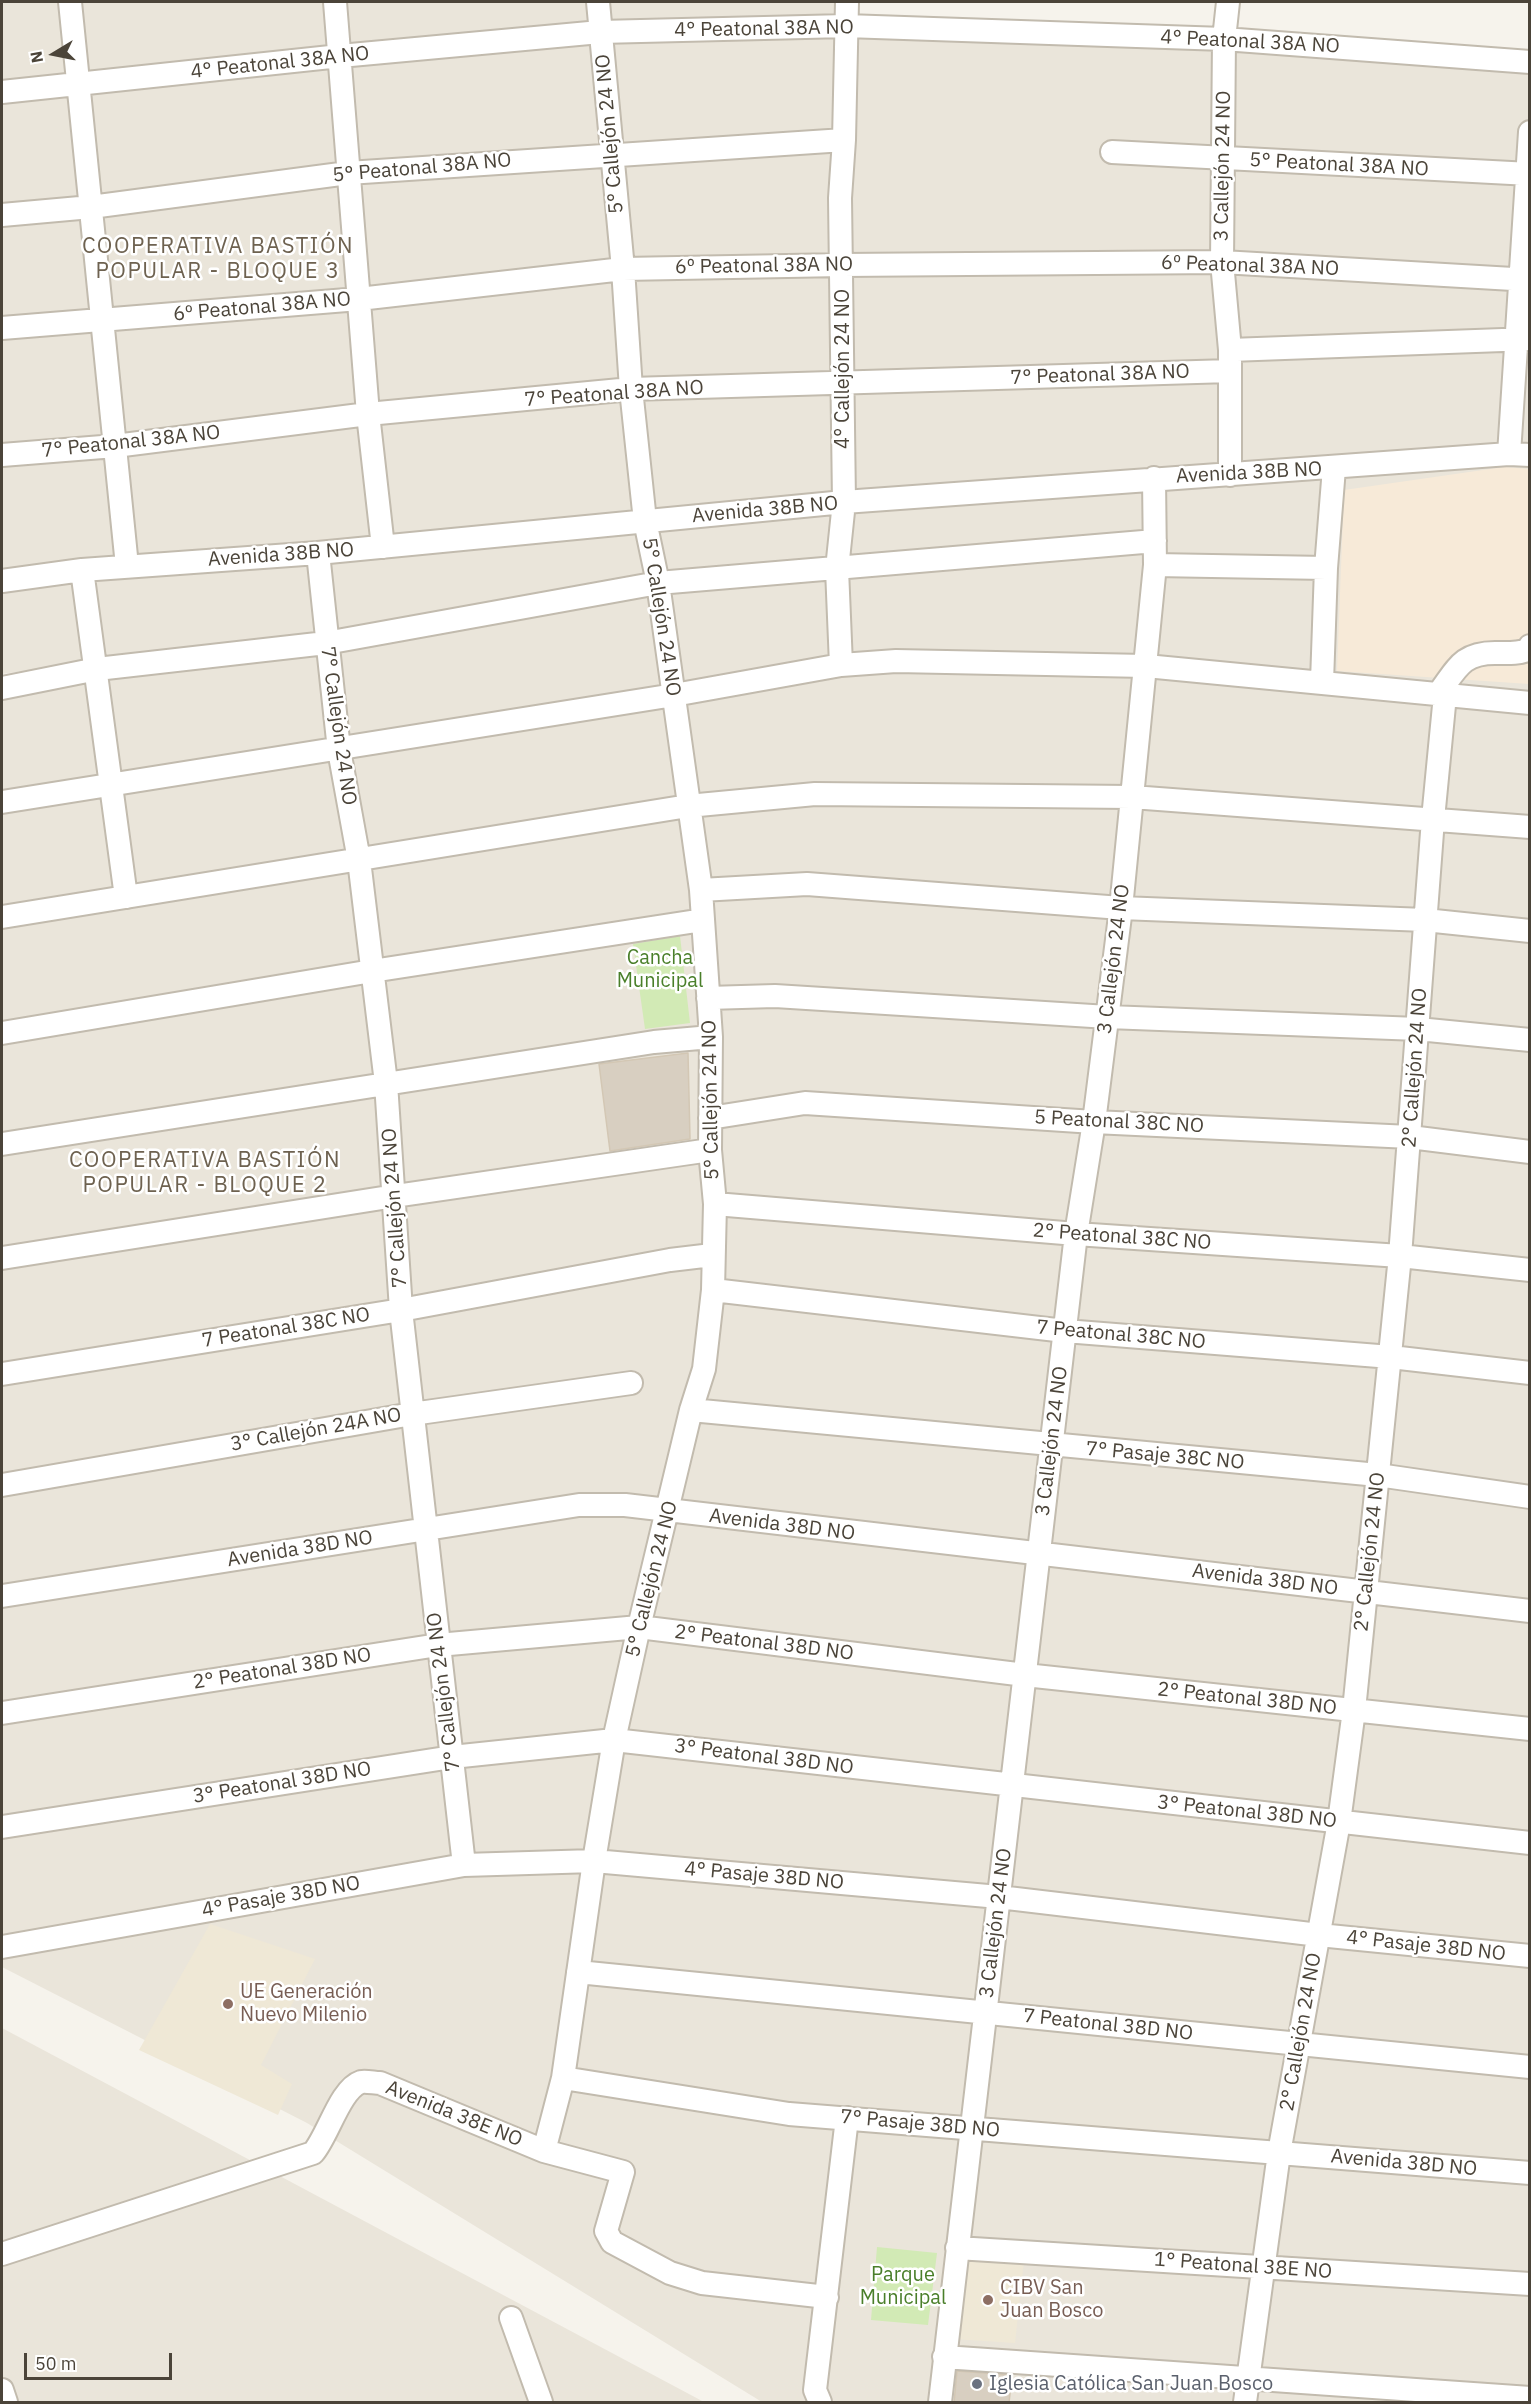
<!DOCTYPE html>
<html>
<head>
<meta charset="utf-8">
<style>
	body { margin:0 }
	#map { position:relative; width:1531px; height:2404px; overflow:hidden; background:#f6f3ec; font-family:"IBM Plex Sans",sans-serif }
	canvas { display:block }
	.frame { position:absolute; inset:0; border:3px solid #4b4439; pointer-events:none }
	.north { position:absolute; left:24px; top:24px; width:60px; height:60px; -webkit-text-stroke:4px #fff; paint-order:stroke; rotate:260deg; font-size:16px; font-weight:700; line-height:24px; text-align:center; color:#4b4439 }
	.north::after { content:''; display:block; margin:auto; width:21px; height:27px; background:#4b4439; clip-path:polygon(50% 0,100% 100%,50% 72%,0 100%) }
	.scale { position:absolute; left:24px; top:2353px; width:148px; height:27px; box-sizing:border-box; border:3px solid #4b4439; border-top:0; padding-left:8px; font-size:18px; line-height:21px; white-space:nowrap; color:#4b4439; -webkit-text-stroke:4px #fff; paint-order:stroke }
</style>
</head>
<body>
<div id="map">
<canvas width="1531" height="2404"></canvas>
<div class="frame"></div>
<div class="north">N</div>
<div class="scale">50 m</div>
</div>
<script>
const c = document.querySelector('canvas').getContext('2d');
c.lineJoin = 'round';
function paint(path, color) { c.fillStyle = color; c.fill(path, 'evenodd'); }
function trace(path, color, width, dash) { c.strokeStyle = color; c.lineWidth = width; c.lineCap = dash ? 'butt' : 'round'; c.setLineDash(dash || []); c.stroke(path); }
function label(font, color, halo, rows, align = 'center') {
  c.font = font + ' "IBM Plex Sans",sans-serif'; c.lineWidth = 5; c.setLineDash([]); c.textBaseline = 'middle'; c.strokeStyle = halo; c.fillStyle = color; for (const [text, x, y, turn = 0] of rows) {
    c.save(); c.translate(x, y); c.rotate((+turn || 0) * Math.PI / 180); c.textAlign = isNaN(turn) ? turn : align; if (halo) c.strokeText(text, 0, 0); c.fillText(text, 0, 0); c.restore();
  }
}
const residential = new Path2D(`
	M2 2H840L837 33 1529 61V2402H762L307 2123 2 1967V678L639 588 2 674Z
	M2 2028 704 2402H2Z`);
const commercial = new Path2D(`
	M1504 467 1529 469V684L1337 671 1344 490Z`);
const education = new Path2D(`
	M210 1924 315 1959 261 2065 292 2084 278 2115 139 2050Z
	M960 2256 1024 2261 1015 2343 953 2339Z`);
const green = new Path2D(`
	M680 936 690 1023 645 1029 633 944Z
	M877 2247 937 2253 928 2325 871 2320Z`);
const building = new Path2D(`
	M688 1053 690 1139 610 1151 599 1064Z
	M957 2371 1012 2375 1009 2403H954Z`);
const minor = new Path2D(`
	M70 2 127 566
	M335 2 368 414 383 547
	M1228 2 1224 39 1222 262 1230 350V475
	M2 92 340 56 600 32 846 26 1224 39 1530 62
	M1112 152 1530 174
	M2 215 91 207 348 173 844 140
	M2 328 359 299 623 269 842 265 1222 262 1530 280
	M1230 350 1530 339
	M1509 454 1530 132
	M2 455 115 446 368 414 631 389 1230 371
	M318 553 339 750 359 860 386 1083 401 1310 464 1865
	M1155 565 1326 568
	M82 570 126 897
	M2 581 82 570 318 553 844 502 1509 454 1530 455
	M841 665 837 569 844 502 840 198 844 140 847 2
	M1322 682 1326 568 1334 468
	M2 688 97 669 326 643 658 583 1155 541
	M1438 694C1457 669 1461 653 1495 653 1507 653 1517 654 1528 650L1530 646
	M2 802 674 695 841 665 896 661 1146 666 1530 703
	M701 890 807 884 1121 908 1425 920 1530 931
	M2 917 688 806 815 794 1132 797 1530 827
	M708 998 775 996 1108 1017 1418 1029 1530 1040
	M2 1033 372 971 703 920
	M710 1118 805 1103 1094 1122 1410 1137 1530 1152
	M2 1144 654 1042 711 1037
	M715 1204 1076 1234 1400 1256 1530 1270
	M2 1258 395 1196 710 1150
	M713 1290 1065 1331 1391 1357 1530 1373
	M2 1374 401 1310 670 1260 712 1255
	M691 1410 1378 1475 1530 1497
	M2 1485 412 1414 631 1383
	M2 1596 579 1505H625L1530 1611
	M2 1713 438 1645 639 1627 1025 1675 1530 1729
	M2 1827 452 1757 614 1740 1530 1843
	M2 1947 464 1865 594 1861 999 1897 1319 1935 1530 1956
	M578 1972 1530 2067
	M563 2078 789 2114 1530 2173
	M544 2151 563 2078 594 1861 614 1740 639 1627 691 1410 704 1369 713 1290 715 1204 710 1150 711 1037 701 890 658 583 645 521 631 389 623 269 598 2
	M957 2248 1530 2284
	M2 2254 313 2153C328 2136 340 2089 361 2082 366 2081 375 2083 380 2083L544 2151 623 2172 606 2231 612 2242 670 2273 702 2283 827 2297
	M511 2318 541 2402
	M944 2357 1530 2398
	M2 2390 6 2402
	M820 2402 815 2390 847 2118
	M940 2402 1076 1234 1094 1122 1121 908 1155 565 1154 478
	M1245 2402 1279 2153 1339 1822 1354 1710 1400 1256 1433 819 1445 695`);
const markers = [
	[228,2004,6,"#8d6e63"],
	[988,2300,6,"#8d6e63"],
	[977,2384,6,"#6b7280"]
];
const streetNames = [
	["4° Peatonal 38A NO",764,29,-1],
	["4° Peatonal 38A NO",1250,42,3],
	["4° Peatonal 38A NO",280,63,-6],
	["5° Callejón 24 NO",610,134,-95],
	["5° Peatonal 38A NO",1339,165,3],
	["3 Callejón 24 NO",1223,166,-89],
	["5° Peatonal 38A NO",422,168,-5],
	["6º Peatonal 38A NO",764,266,-1],
	["6º Peatonal 38A NO",1250,266,2],
	["6º Peatonal 38A NO",262,307,-5],
	["4° Callejón 24 NO",843,369,-90],
	["7° Peatonal 38A NO",1100,375,-2],
	["7° Peatonal 38A NO",614,394,-4],
	["7° Peatonal 38A NO",131,442,-6],
	["Avenida 38B NO",1249,473,-3],
	["Avenida 38B NO",765,510,-5],
	["Avenida 38B NO",281,555,-4],
	["5° Callejón 24 NO",661,617,81],
	["7° Callejón 24 NO",338,726,82],
	["3 Callejón 24 NO",1114,959,-83],
	["2° Callejón 24 NO",1415,1068,-86],
	["5° Callejón 24 NO",711,1100,-91],
	["5 Peatonal 38C NO",1119,1122,3],
	["7° Callejón 24 NO",395,1208,-94],
	["2° Peatonal 38C NO",1122,1237,4],
	["7 Peatonal 38C NO",286,1328,-9],
	["7 Peatonal 38C NO",1121,1335,5],
	["3° Callejón 24A NO",316,1430,-10],
	["3 Callejón 24 NO",1052,1441,-83],
	["7° Pasaje 38C NO",1165,1456,5],
	["Avenida 38D NO",782,1525,7],
	["Avenida 38D NO",300,1549,-9],
	["2° Callejón 24 NO",1370,1552,-84],
	["5° Callejón 24 NO",652,1579,-76],
	["Avenida 38D NO",1265,1580,7],
	["2° Peatonal 38D NO",764,1643,7],
	["2° Peatonal 38D NO",282,1669,-9],
	["7° Callejón 24 NO",444,1692,-97],
	["2° Peatonal 38D NO",1247,1699,6],
	["3° Peatonal 38D NO",764,1757,7],
	["3° Peatonal 38D NO",282,1783,-9],
	["3° Peatonal 38D NO",1247,1812,6],
	["4° Pasaje 38D NO",764,1876,5],
	["4° Pasaje 38D NO",281,1897,-10],
	["3 Callejón 24 NO",996,1923,-83],
	["4° Pasaje 38D NO",1426,1946,6],
	["7 Peatonal 38D NO",1108,2025,6],
	["2° Callejón 24 NO",1301,2032,-80],
	["Avenida 38E NO",454,2114,22],
	["7° Pasaje 38D NO",920,2124,5],
	["Avenida 38D NO",1404,2163,5],
	["1° Peatonal 38E NO",1243,2266,4]
];
const parkNames = [
	["Cancha",660,958],
	["Municipal",660,981],
	["Parque",903,2275],
	["Municipal",903,2298]
];
const educationNames = [
	["UE Generación",240,1992],
	["Nuevo Milenio",240,2015],
	["CIBV San",1000,2288],
	["Juan Bosco",1000,2311]
];
const worshipNames = [
	["Iglesia Católica San Juan Bosco",989,2384]
];
const quarterNames = [
	["COOPERATIVA BASTIÓN",218,247],
	["POPULAR - BLOQUE 3",218,272],
	["COOPERATIVA BASTIÓN",205,1161],
	["POPULAR - BLOQUE 2",205,1186]
];
paint(residential, '#eae5da');
paint(commercial, '#f7ead8');
paint(education, '#efe8d6');
paint(green, '#d2eab5');
paint(building, '#d8cfc1');
trace(building, '#d3c7b4', 1.5);
trace(minor, '#c2bbae', 26);
trace(minor, '#fff', 22);
for (const [x, y, r, color] of markers) { const dot = new Path2D(); dot.arc(x, y, r, 0, 2 * Math.PI); c.fillStyle = color; c.fill(dot); trace(dot, '#fff', 2); }
label('20px', '#4b4439', '#fff', streetNames);
label('20px', '#4a7f2a', '#fff', parkNames);
label('20px', '#785e54', '#fff', educationNames, 'left');
label('20px', '#5b616d', '#fff', worshipNames, 'left');
c.letterSpacing = '1.5px';
label('22px', '#6e6250', '#fff', quarterNames);
c.letterSpacing = '0px';
</script>
</body>
</html>
